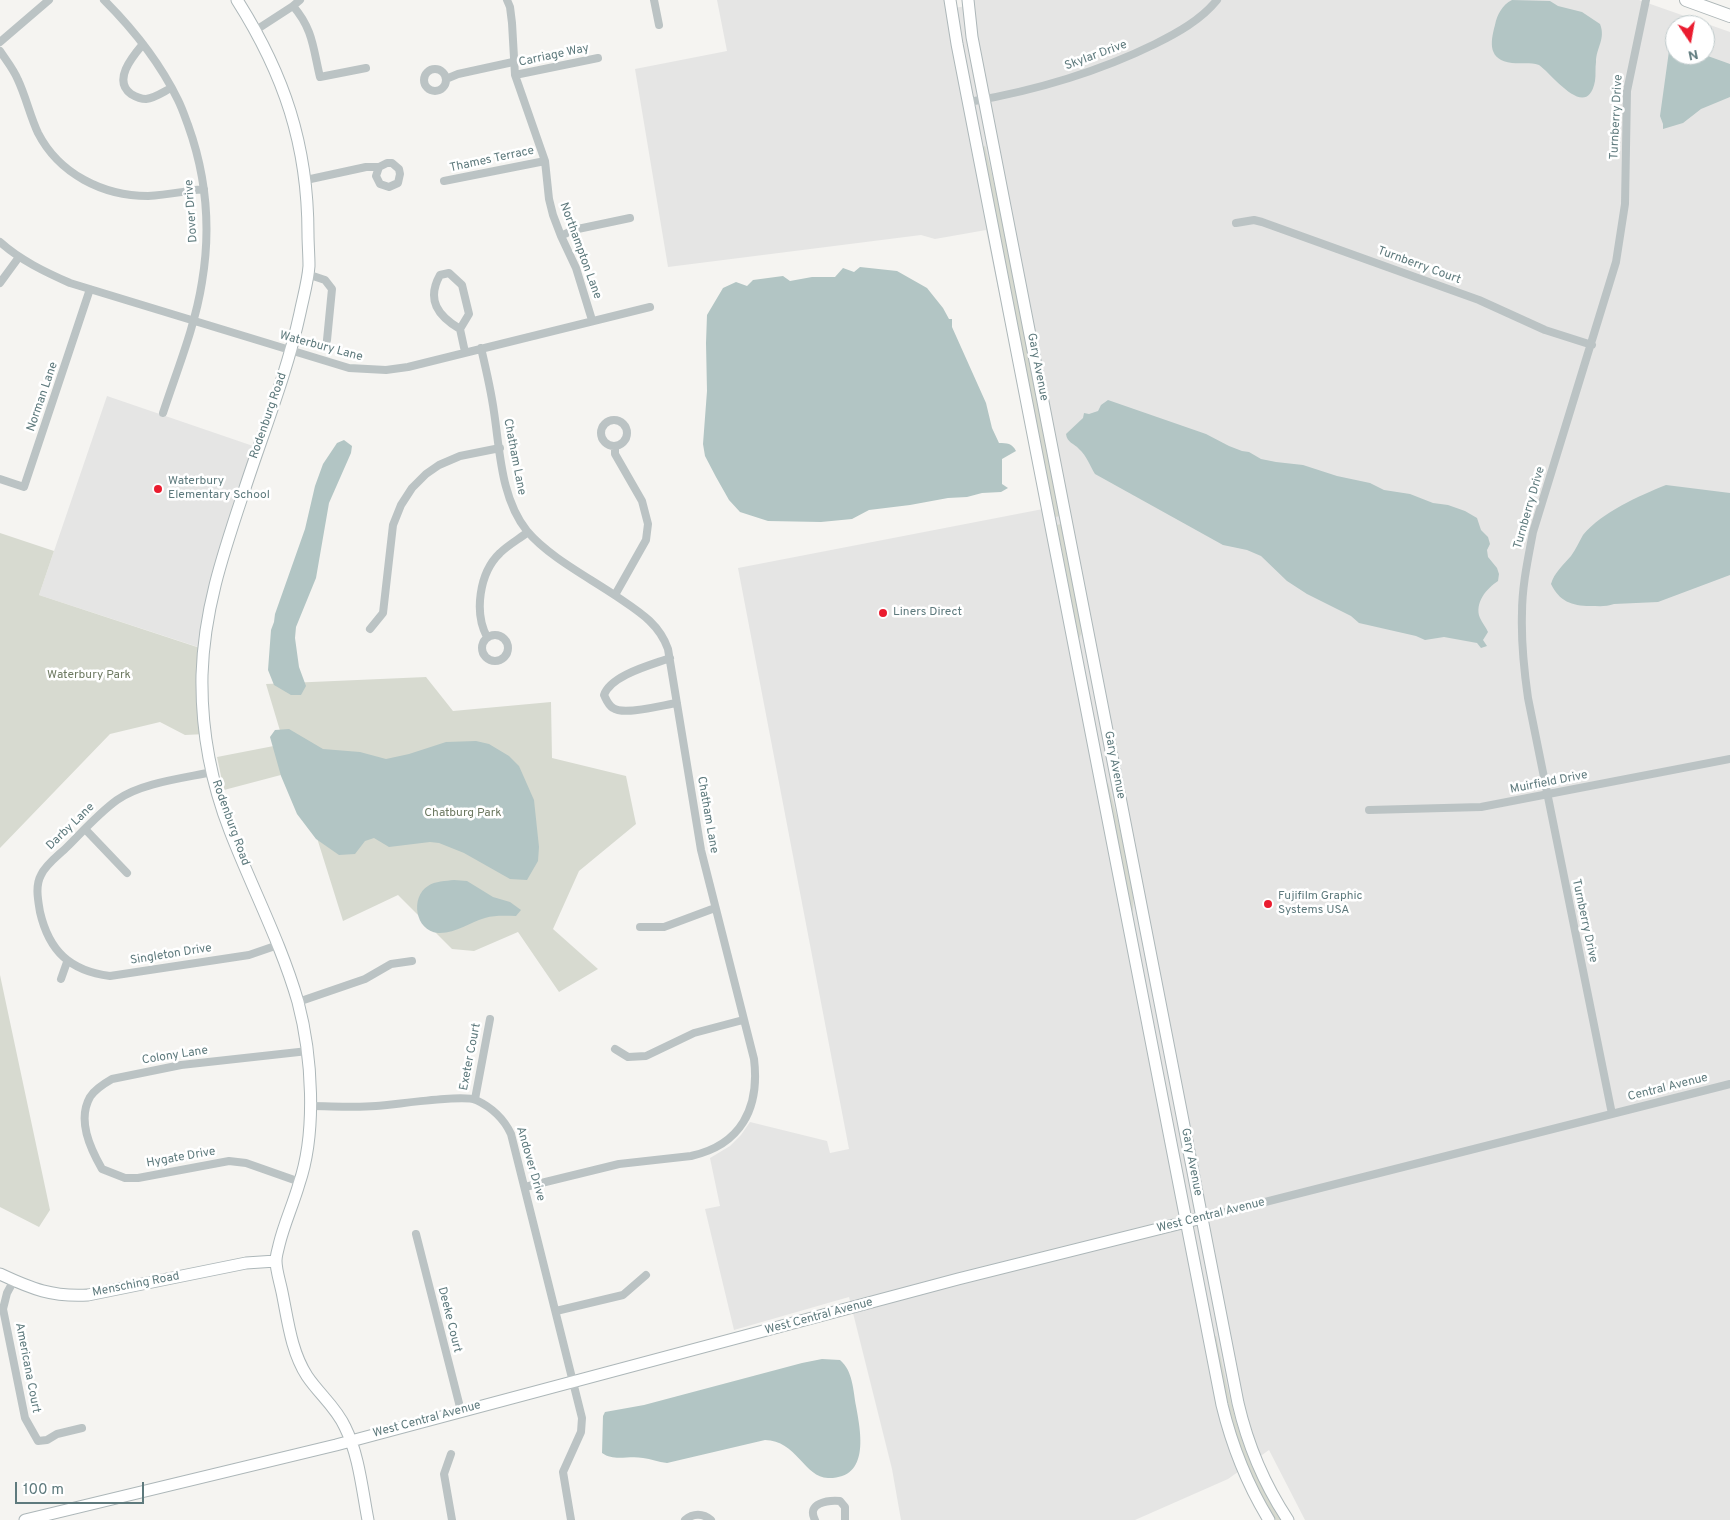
<!DOCTYPE html>
<html>
<head>
<meta charset="utf-8">
<style>
	body { margin:0 }
	#map { position:relative; width:1730px; height:1520px; overflow:hidden; background:#f5f4f1; font-family:Overpass,sans-serif }
	canvas { display:block }
	.north { position:absolute; left:1665px; top:15px; width:50px; height:50px; box-sizing:border-box; background:#fff; border:1px solid #bfcacb; border-radius:50%; rotate:168deg; font-size:14px; font-weight:700; line-height:20px; text-align:center; color:#5e7a7d }
	.north::after { content:''; display:block; margin:auto; width:18px; height:22px; background:#ea1c2f; clip-path:polygon(50% 0,100% 100%,50% 72%,0 100%) }
	.scale { position:absolute; left:15px; top:1482px; width:129px; height:22px; box-sizing:border-box; border:2px solid #5e7a7d; border-top:0; padding-left:6px; font-size:15px; line-height:18px; white-space:nowrap; color:#5e7a7d; -webkit-text-stroke:4px #fff; paint-order:stroke }
</style>
</head>
<body>
<div id="map">
<canvas width="1730" height="1520"></canvas>
<div class="north">N</div>
<div class="scale">100 m</div>
</div>
<script>
const c = document.querySelector('canvas').getContext('2d');
c.lineJoin = 'round';
function paint(path, color) { c.fillStyle = color; c.fill(path, 'evenodd'); }
function trace(path, color, width, dash) { c.strokeStyle = color; c.lineWidth = width; c.lineCap = dash ? 'butt' : 'round'; c.setLineDash(dash || []); c.stroke(path); }
function label(font, color, halo, rows, align = 'center') {
  c.font = font + ' Overpass,sans-serif'; c.lineWidth = 5; c.setLineDash([]); c.textBaseline = 'middle'; c.strokeStyle = halo; c.fillStyle = color; for (const [text, x, y, turn = 0] of rows) {
    c.save(); c.translate(x, y); c.rotate((+turn || 0) * Math.PI / 180); c.textAlign = isNaN(turn) ? turn : align; if (halo) c.strokeText(text, 0, 0); c.fillText(text, 0, 0); c.restore();
  }
}
const built = new Path2D(`
	M717 0H945L947 9 974 5V0H1639L1730 32V1520H1305L1269 1450 1228 1479 1135 1520H901L892 1469 849 1297 734 1330 705 1209 720 1206 710 1158 730 1146 741 1135 750 1122 827 1141 830 1153 849 1149 738 568 1043 509 986 230 935 239 921 235 668 267 635 69 727 51ZM1675 25H1705V55H1675Z
	M107 396 256 447 201 648 39 595Z`);
const green = new Path2D(`
	M985 146 1001 212 1060 516 1055 517 1054 511 983 147Z
	M1061 524 1080 620 1081 634 1079 639 1057 525Z
	M0 533 54 551 39 595 200 648 206 734 185 735 160 722 110 734 0 848Z
	M426 677 453 711 551 702 552 758 626 776 636 824 579 871 553 929 598 969 559 992 518 932 474 951 452 949 398 895 343 921 296 771 224 790 217 757 284 744 266 684Z
	M1108 783C1114 805 1140 899 1132 914L1107 784Z
	M0 975 50 1210 39 1227 0 1207Z
	M1216 1336C1226 1380 1234 1425 1252 1466 1260 1485 1271 1502 1282 1520H1276C1237 1459 1228 1406 1214 1337Z`);
const water = new Path2D(`
	M1512 0 1550 1 1558 6 1582 12 1600 24C1606 39 1596 48 1596 62 1595 68 1596 75 1595 81 1587 122 1553 75 1539 65 1530 62 1521 64 1512 63 1488 60 1490 43 1495 25 1497 15 1502 5 1512 0Z
	M1675 47V55H1705L1730 64V97L1701 109 1683 123 1663 129V124L1660 116 1669 51Z
	M860 267 897 271 927 288 943 308 949 319H952V327L986 403 992 428 999 443C1007 443 1012 443 1016 451L1002 459V484L1008 488 1001 492 982 493 967 497 948 498 910 505 869 510 852 519 821 522 768 521 740 512 729 500 716 477 705 456 703 444 707 391 706 343 707 315 723 288 736 282 747 286 753 280 783 276 790 281 812 277H835L843 268 854 272Z
	M1108 400 1206 434 1229 446 1242 451 1249 452 1261 459 1276 462 1303 465 1337 476 1370 483 1384 490 1410 494 1433 503 1448 505 1465 511 1477 518 1481 530 1488 537 1490 544 1487 550 1488 557 1497 568 1499 574 1498 581C1487 588 1474 603 1480 618 1482 623 1486 627 1488 632L1483 640 1487 646 1481 648 1477 643 1444 637 1425 640 1416 636 1359 623 1351 616 1307 594 1287 581 1261 556 1247 550 1223 545 1095 474C1090 466 1087 456 1079 449 1074 443 1067 443 1066 434L1083 418 1084 413 1089 414 1098 411 1101 405Z
	M344 440 352 446 351 453 329 503 316 578 296 627 295 638 299 667 306 686 301 695H291L274 685 268 670 271 630 274 622 275 614 305 529 315 486 323 464 337 443Z
	M1666 485 1730 493V575L1658 602 1614 604C1606 607 1599 606 1590 606 1572 606 1559 601 1551 584 1554 573 1564 564 1571 556 1576 549 1579 542 1583 535 1602 512 1639 496 1666 485Z
	M289 729 323 749 360 752 386 759 409 754 446 742 476 741 489 744 509 756 519 766 534 800 539 847 538 861 527 880 510 879 464 853 439 843 430 842 389 847 374 838 365 841 355 854 339 855 316 839 297 814 281 776 270 737 275 730Z
	M454 880 467 881 493 897 510 902 521 910 516 916C506 916 495 915 485 918 470 922 455 934 438 933 415 931 410 897 428 886 435 881 446 881 454 880Z
	M822 1359 840 1360C853 1371 853 1390 856 1406 861 1433 870 1479 828 1478 805 1478 796 1440 765 1440L667 1463C658 1462 651 1459 643 1458 628 1455 615 1462 602 1453L603 1416 605 1412 644 1405 802 1363Z`);
const street = new Path2D(`
	M104 0C133 29 160 63 178 100 182 108 185 117 188 125 206 175 211 229 202 282 195 327 177 370 163 413
	M507 0 510 7 512 23 515 75 545 161 549 199 553 215 561 236 576 268 592 320
	M654 0 659 25
	M293 6C313 29 313 48 320 77L366 68
	M256 30 293 6 300 0
	M0 42 49 0
	M143 44C133 56 112 80 131 94 136 97 141 99 146 99 155 98 163 92 171 88
	M0 51C6 60 14 70 18 80 26 97 30 116 38 133 59 174 103 196 148 196 167 195 186 191 204 189
	M424 80a11 11 0 1 1 22 0a11 11 0 1 1-22 0Z
	M515 75 598 58
	M446 79 458 74 513 62
	M969 102C1033 91 1096 73 1155 44 1177 33 1201 20 1217 0
	M306 180 366 167H379L387 163H392L399 169 400 174 398 183 389 187 380 184 376 176 379 167
	M444 181 545 161
	M1236 223 1254 220 1262 222 1479 300 1545 330 1592 345
	M561 236 573 230 630 218
	M0 242C20 260 45 272 70 283L349 368 386 370 408 367 650 307
	M307 274 325 280 332 289 327 340
	M0 283 19 257
	M460 329C438 316 426 300 440 275L449 273 462 285 469 314 460 329 465 352
	M481 348C486 369 491 390 494 412 500 451 501 499 527 531 549 557 588 577 616 596 638 611 659 623 668 649L701 850 754 1059C760 1108 741 1145 691 1156L619 1164 525 1187
	M601 433a13 13 0 1 1 26 0a13 13 0 1 1-26 0Z
	M0 479 24 487 90 289
	M615 595 646 540 648 524 642 501 615 454V447
	M370 629 383 613 393 525 401 505 412 488 426 474 439 465 460 456 500 448
	M482 648a13 13 0 1 1 26 0a13 13 0 1 1-26 0Z
	M487 637C474 613 479 573 500 553 508 545 519 539 528 532
	M670 658C651 665 611 675 604 695 606 699 608 705 613 708 624 716 663 705 677 703
	M212 772C184 778 140 783 117 800 99 813 83 831 67 847 59 855 46 864 41 875 35 886 38 900 40 912 49 951 70 971 110 976L249 955 278 945
	M1369 810 1481 807 1730 759
	M85 829 127 873
	M640 927H664L715 908
	M61 979 67 962
	M298 1002 365 979 391 964 412 961
	M615 1049 628 1057 646 1056 694 1033 743 1020
	M475 1099 490 1019
	M310 1106C331 1106 354 1108 376 1106 394 1105 462 1094 476 1100 491 1107 504 1119 511 1134L582 1418 581 1432 563 1472 571 1520
	M1612 1114 1528 698C1524 670 1521 642 1522 613 1522 586 1528 559 1533 532L1616 262 1625 204 1627 91 1646 0
	M300 1182 246 1163 229 1161 138 1178H125L102 1169C90 1148 77 1120 90 1097 95 1089 105 1083 112 1079L181 1065 308 1051
	M1202 1218 1730 1084
	M416 1234 461 1411
	M14 1280 7 1293 3 1309 25 1418 38 1441 47 1440 57 1434 82 1428
	M556 1311 623 1295 646 1275
	M451 1454 444 1474 452 1520
	M685 1520C693 1513 703 1513 711 1520
	M815 1520C806 1503 828 1500 840 1501L845 1507V1520`);
const secondary = new Path2D(`
	M237 0C284 74 308 145 308 234 308 244 309 255 309 266 308 281 303 298 300 313 287 373 264 430 245 488 224 551 204 608 202 675 201 728 211 782 230 831 252 888 281 943 298 1002 312 1055 317 1132 299 1184 293 1205 284 1224 279 1245 278 1250 276 1255 276 1261 276 1270 280 1282 282 1292 288 1321 291 1351 307 1376 319 1394 336 1407 345 1427 359 1455 362 1489 368 1520
	M950 0 957 44 1222 1405C1232 1446 1247 1484 1269 1520
	M968 0 972 37 1238 1403C1248 1446 1264 1484 1288 1520
	M0 1274C32 1289 52 1297 88 1295L246 1263 276 1261
	M25 1520 336 1445 958 1279 1202 1218`);
const primary = new Path2D(`
	M1686 0 1730 16`);
const markers = [
	[158,489,5,"#ea1c2f"],
	[883,613,5,"#ea1c2f"],
	[1268,904,5,"#ea1c2f"]
];
const streetNames = [
	["Carriage Way",554,56,-12],
	["Skylar Drive",1096,56,-20],
	["Turnberry Drive",1617,117,-87],
	["Thames Terrace",492,160,-12],
	["Dover Drive",192,211,-94],
	["Northampton Lane",580,251,70],
	["Turnberry Court",1419,266,20],
	["Waterbury Lane",321,347,15],
	["Gary Avenue",1037,367,79],
	["Norman Lane",43,397,-71],
	["Rodenburg Road",269,416,-71],
	["Chatham Lane",514,457,79],
	["Turnberry Drive",1530,508,-74],
	["Gary Avenue",1114,765,79],
	["Muirfield Drive",1549,783,-11],
	["Chatham Lane",707,815,80],
	["Rodenburg Road",230,823,70],
	["Darby Lane",71,827,-44],
	["Turnberry Drive",1584,921,78],
	["Singleton Drive",171,955,-9],
	["Colony Lane",175,1056,-9],
	["Exeter Court",471,1057,-79],
	["Central Avenue",1668,1088,-14],
	["Hygate Drive",181,1158,-10],
	["Gary Avenue",1191,1162,79],
	["Andover Drive",530,1164,74],
	["West Central Avenue",1211,1216,-14],
	["Mensching Road",136,1285,-11],
	["West Central Avenue",819,1317,-15],
	["Deeke Court",449,1320,76],
	["Americana Court",27,1368,79],
	["West Central Avenue",427,1420,-15]
];
const poiNames = [
	["Waterbury",168,482],
	["Elementary School",168,496],
	["Liners Direct",893,613],
	["Fujifilm Graphic",1278,897],
	["Systems USA",1278,911]
];
const parkNames = [
	["Waterbury Park",89,676],
	["Chatburg Park",463,814]
];
paint(built, '#e5e5e4');
paint(green, '#d7dad0');
paint(water, '#b2c5c4');
trace(secondary, '#adb7b9', 13);
trace(primary, '#aeb7b8', 14);
trace(street, '#bbc3c4', 8);
trace(secondary, '#fff', 11);
trace(primary, '#fff', 12);
for (const [x, y, r, color] of markers) { const dot = new Path2D(); dot.arc(x, y, r, 0, 2 * Math.PI); c.fillStyle = color; c.fill(dot); trace(dot, '#fff', 2); }
label('12px', '#5e7a7d', '#fff', streetNames);
label('12px', '#5e7a7d', '#fff', poiNames, 'left');
label('12px', '#6e7a62', '#fff', parkNames);
</script>
</body>
</html>
